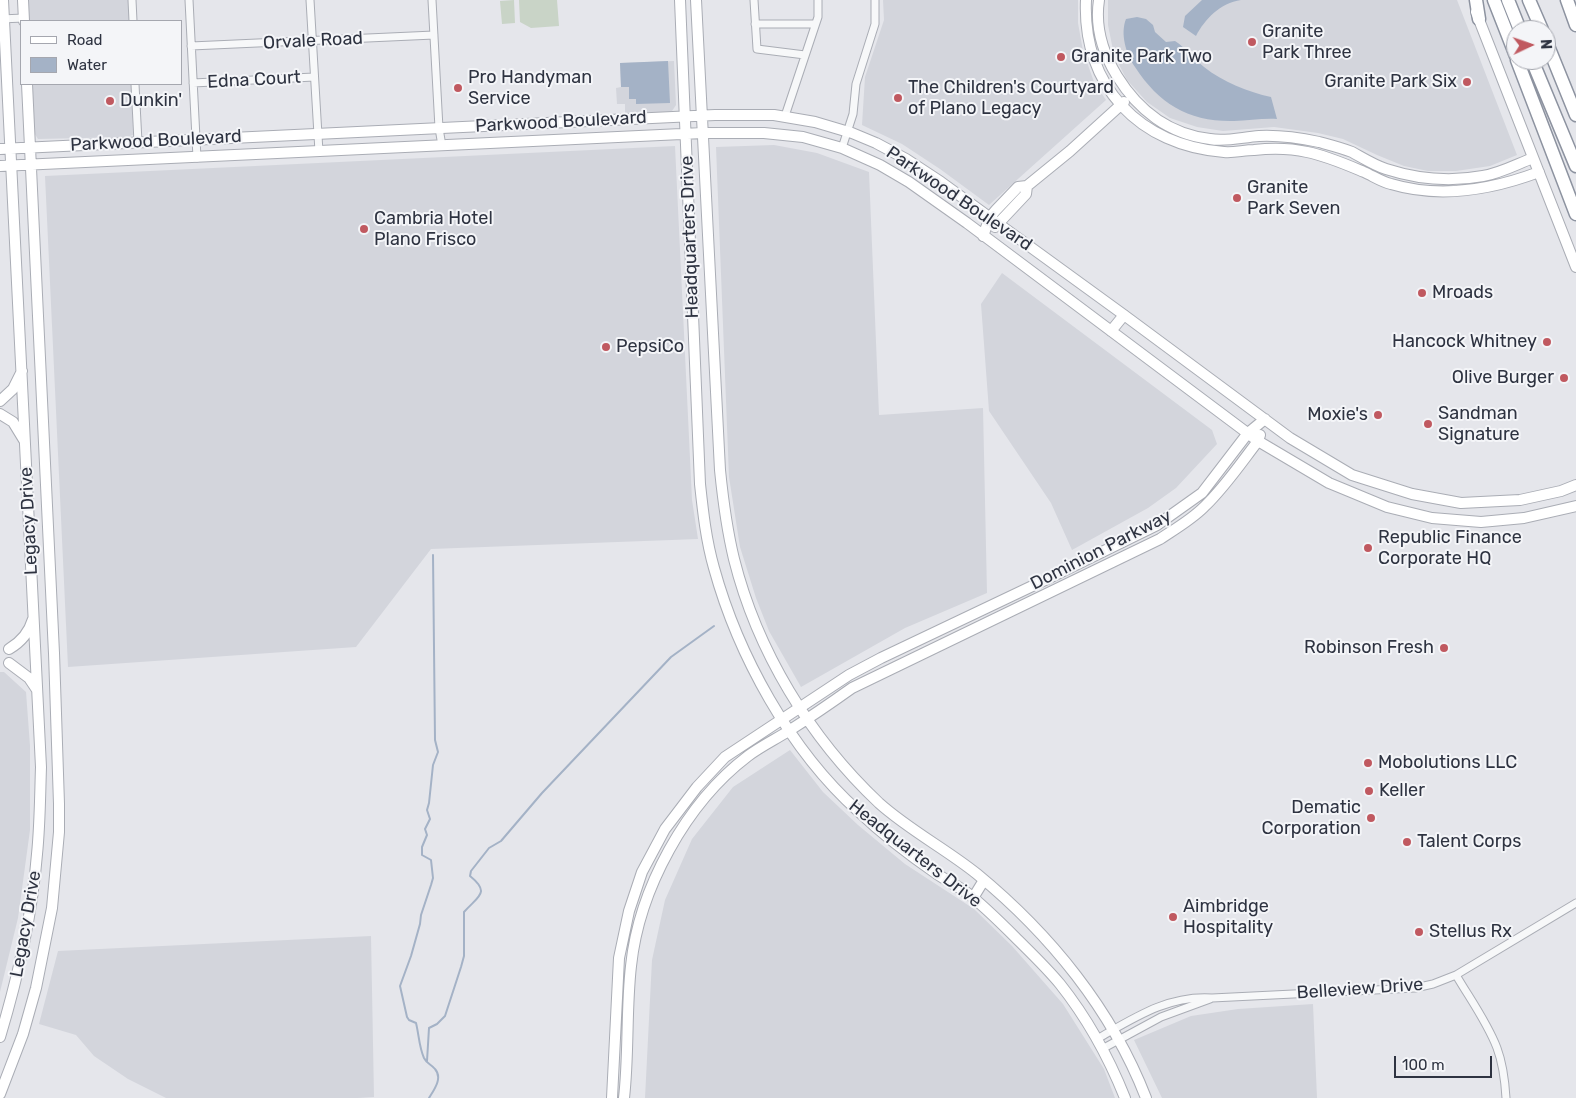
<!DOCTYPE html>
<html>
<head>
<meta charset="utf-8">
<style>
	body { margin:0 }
	#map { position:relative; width:1576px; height:1098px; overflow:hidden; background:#e5e6eb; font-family:Rubik,sans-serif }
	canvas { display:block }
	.legend { position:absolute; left:20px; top:20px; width:162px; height:65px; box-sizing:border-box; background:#f4f5f8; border:1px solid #a5a7af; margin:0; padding:6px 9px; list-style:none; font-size:15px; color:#2e3341 }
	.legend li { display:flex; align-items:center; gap:10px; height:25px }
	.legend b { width:25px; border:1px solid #a5a7af }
	.north { position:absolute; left:1506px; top:20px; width:50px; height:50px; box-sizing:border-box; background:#f4f5f8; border:1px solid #a5a7af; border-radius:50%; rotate:87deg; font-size:14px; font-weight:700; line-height:20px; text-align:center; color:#2e3341 }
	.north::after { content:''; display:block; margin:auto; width:18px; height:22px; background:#c05960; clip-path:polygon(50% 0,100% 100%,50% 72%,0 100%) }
	.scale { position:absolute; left:1394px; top:1056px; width:98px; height:22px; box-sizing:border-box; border:2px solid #2e3341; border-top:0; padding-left:6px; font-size:15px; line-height:18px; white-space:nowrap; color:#2e3341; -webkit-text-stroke:4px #f4f5f8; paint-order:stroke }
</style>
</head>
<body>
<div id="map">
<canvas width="1576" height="1098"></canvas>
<ul class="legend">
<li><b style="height:6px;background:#fff"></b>Road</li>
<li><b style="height:14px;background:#a4b2c6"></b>Water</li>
</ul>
<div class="north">N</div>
<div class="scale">100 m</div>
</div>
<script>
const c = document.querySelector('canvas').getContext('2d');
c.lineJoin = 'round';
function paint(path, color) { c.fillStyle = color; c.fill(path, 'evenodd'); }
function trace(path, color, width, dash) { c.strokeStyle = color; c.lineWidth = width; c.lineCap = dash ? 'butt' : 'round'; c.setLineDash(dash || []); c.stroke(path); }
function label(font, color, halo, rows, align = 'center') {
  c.font = font + ' Rubik,sans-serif'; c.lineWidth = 4; c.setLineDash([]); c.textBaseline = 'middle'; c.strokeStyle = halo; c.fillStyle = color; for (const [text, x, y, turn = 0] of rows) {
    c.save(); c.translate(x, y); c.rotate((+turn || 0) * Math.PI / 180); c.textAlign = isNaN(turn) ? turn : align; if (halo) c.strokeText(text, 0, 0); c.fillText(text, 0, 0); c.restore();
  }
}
const built = new Path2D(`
	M27 0H129L130 21H28Z
	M883 0H1078V23L1083 51 1094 82 1106 100 989 205 940 169 902 144 862 125 865 77 884 20Z
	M1108 0H1457L1517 155 1490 166 1456 171H1428L1404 166 1377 155 1343 139 1318 133 1274 127 1223 131 1197 127 1170 118 1147 102 1127 80 1114 55 1108 25Z
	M674 61 676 105 672 111 670 113 625 115V104H617L616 88 621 87 620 63Z
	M31 84H132L133 135 127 137 38 139 33 131Z
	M774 145 817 153 869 172 879 415 983 408 987 593 905 628 801 687 769 631 756 598 740 547 729 477 716 147Z
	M675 146 692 500 698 539 431 549 356 647 68 667 45 176Z
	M1002 273 1212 430 1217 444 1176 488 1148 508 1072 550 1051 503 989 411 981 304Z
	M0 672H4L26 692 30 746V830L18 918 0 992Z
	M790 750 823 792 858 825 905 864 974 909 1012 946 1063 1004 1104 1069 1115 1098H645L652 960 665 900 692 839 733 787Z
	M371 936 374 1097 358 1098H166L128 1079 94 1056 76 1035 39 1024 58 951Z
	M1313 1004 1317 1098H1162L1134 1040 1191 1016 1238 1009Z`);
const green = new Path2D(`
	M514 0 515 23 502 24 500 1Z
	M519 0H557L559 26 531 28 520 22Z`);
const water = new Path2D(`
	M1202 0H1241C1220 3 1205 19 1196 36L1183 27 1185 16Z
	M1137 17 1146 19 1153 25 1155 32 1166 42 1175 41C1186 48 1194 59 1204 67 1223 82 1248 92 1271 97L1277 119C1263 118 1248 121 1234 121 1189 122 1159 104 1135 67 1126 54 1120 34 1126 19Z
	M668 61 670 103 636 104V99H629V87H621L620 63Z`);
const stream = new Path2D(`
	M427 1061 429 1028 437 1024 445 1016 461 967 464 956V912C478 896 491 893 470 876L471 871 489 848 501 841 542 793 671 657 714 626
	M429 1098C434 1090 443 1078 435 1069 431 1064 427 1064 424 1058 419 1047 419 1035 416 1023L409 1020 407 1017 400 986 411 956 420 924 421 915 431 885 433 878 431 860 422 855V847L427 835 425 829 430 819 427 810 429 803 433 765 438 752 435 740 433 555`);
const street = new Path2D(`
	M132 0 133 21
	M189 0 197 158
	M310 0 319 152
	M432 0 439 128 442 146
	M754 0 757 49 805 55
	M0 19 24 18
	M755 24H815
	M191 46 434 35
	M193 83 314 77
	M135 84 138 142
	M785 116 818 17V0
	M842 148 853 114 856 84 875 24V0
	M1456 975C1470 999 1487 1022 1497 1048 1503 1064 1505 1081 1506 1098
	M1097 1039C1134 1018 1168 995 1212 998L1415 988 1433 984 1456 975 1576 903
	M1102 1049 1161 1017 1210 999`);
const secondary = new Path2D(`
	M23 0 24 21
	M680 0 700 484C703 512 706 540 714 568 738 655 790 750 858 811 882 834 909 855 937 874 946 880 957 886 966 892 983 905 999 921 1015 937 1030 952 1046 967 1060 984 1087 1018 1109 1058 1125 1098
	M696 0 720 470C723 500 727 530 734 559 757 651 810 738 879 803 909 830 946 849 977 874 1050 934 1112 1010 1146 1098
	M1086 0C1082 86 1140 146 1224 152 1234 153 1244 150 1254 150 1272 148 1289 148 1307 152 1327 156 1345 164 1364 172 1373 176 1382 182 1391 184 1441 199 1491 190 1539 172
	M1099 0C1095 26 1103 53 1117 76 1138 110 1169 134 1210 139 1226 142 1243 137 1259 136 1279 135 1300 138 1319 142 1330 145 1342 148 1352 152 1363 158 1374 165 1386 169 1417 179 1451 182 1483 176 1501 173 1517 164 1533 158
	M1476 12 1576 267
	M0 149 715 115H774L815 122 852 133 876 143 906 159 941 182 1124 315 1290 438 1352 475 1412 494 1461 503 1520 500 1561 491 1576 485
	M0 166 703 133H764L803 137 842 148 880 165 909 182 967 223 1258 441 1329 483 1346 490 1387 507 1432 518 1481 522 1524 518 1576 506
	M995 227 1026 194 1027 186
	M983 236 990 217 996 210 1018 187 1027 186 1070 151 1124 102
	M1111 331 1124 315
	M0 401 13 389 22 371
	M0 414 13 422 24 440
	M9 649C21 642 29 633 33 619
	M9 663 29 678 37 690
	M973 898 984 880
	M0 1037C18 977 32 917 37 854 40 825 40 796 41 767L3 0
	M0 1094 23 1034 36 988 52 908 59 832V804L54 653 27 84
	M612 1098 619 958 629 911 642 872 665 829 697 787 725 757 849 675 881 658 1045 580 1157 525 1202 493 1248 433 1265 419
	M624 1098C629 1054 626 1010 631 966 639 889 686 803 748 756 760 747 774 740 787 732 809 718 831 703 852 688L1160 539C1175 529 1191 520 1204 507 1225 487 1241 463 1258 441L1260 435`);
const highway = new Path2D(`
	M1476 0 1479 19
	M1494 0 1516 56
	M1508 0 1520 30
	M1529 0 1542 30
	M1567 0 1576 25
	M1546 41 1576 115
	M1517 60 1576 214
	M1532 60 1576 166`);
const markers = [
	[1252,42,5,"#c05960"],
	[1061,57,5,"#c05960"],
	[1467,82,5,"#c05960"],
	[458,88,5,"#c05960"],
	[898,98,5,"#c05960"],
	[110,101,5,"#c05960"],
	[1237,198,5,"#c05960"],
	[364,229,5,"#c05960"],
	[1422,293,5,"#c05960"],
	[1547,342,5,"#c05960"],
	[606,347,5,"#c05960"],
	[1564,378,5,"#c05960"],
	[1378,415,5,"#c05960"],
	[1428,424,5,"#c05960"],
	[1368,548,5,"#c05960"],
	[1444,648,5,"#c05960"],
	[1368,763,5,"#c05960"],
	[1369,791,5,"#c05960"],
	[1371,818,5,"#c05960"],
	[1407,842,5,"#c05960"],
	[1173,917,5,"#c05960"],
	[1419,932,5,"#c05960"]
];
const poiNames = [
	["Granite",1262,32],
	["Park Three",1262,53],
	["Granite Park Two",1071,57],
	["Pro Handyman",468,78],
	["Service",468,99],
	["Granite Park Six",1457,82,"right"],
	["The Children's Courtyard",908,88],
	["of Plano Legacy",908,109],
	["Dunkin'",120,101],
	["Granite",1247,188],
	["Park Seven",1247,209],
	["Cambria Hotel",374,219],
	["Plano Frisco",374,240],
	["Mroads",1432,293],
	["Hancock Whitney",1537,342,"right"],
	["PepsiCo",616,347],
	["Olive Burger",1554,378,"right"],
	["Sandman",1438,414],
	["Signature",1438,435],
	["Moxie's",1368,415,"right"],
	["Republic Finance",1378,538],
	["Corporate HQ",1378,559],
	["Robinson Fresh",1434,648,"right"],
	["Mobolutions LLC",1378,763],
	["Keller",1379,791],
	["Dematic",1361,808,"right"],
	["Corporation",1361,829,"right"],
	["Talent Corps",1417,842],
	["Aimbridge",1183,907],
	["Hospitality",1183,928],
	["Stellus Rx",1429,932]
];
const streetNames = [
	["Orvale Road",313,41,-3],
	["Edna Court",254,80,-3],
	["Parkwood Boulevard",561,122,-3],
	["Parkwood Boulevard",156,141,-3],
	["Parkwood Boulevard",959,199,34],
	["Headquarters Drive",690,237,-92],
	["Legacy Drive",29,521,-93],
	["Dominion Parkway",1101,550,-27],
	["Headquarters Drive",915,854,38],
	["Legacy Drive",26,924,-80],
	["Belleview Drive",1360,989,-4]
];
paint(built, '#d3d5dc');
paint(green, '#c9d4c7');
paint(water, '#a4b2c6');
trace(stream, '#a4b2c6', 2);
trace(street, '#aaadb5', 9);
trace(secondary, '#aaadb5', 12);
trace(highway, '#8d93a0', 15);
trace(street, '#f7f8f9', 7);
trace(secondary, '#fff', 10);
trace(highway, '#fff', 12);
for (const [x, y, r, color] of markers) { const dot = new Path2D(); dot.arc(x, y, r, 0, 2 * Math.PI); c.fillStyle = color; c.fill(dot); trace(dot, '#f4f5f8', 2); }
label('18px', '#2e3341', '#f4f5f8', poiNames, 'left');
label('18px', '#2e3341', '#f4f5f8', streetNames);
</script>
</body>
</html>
